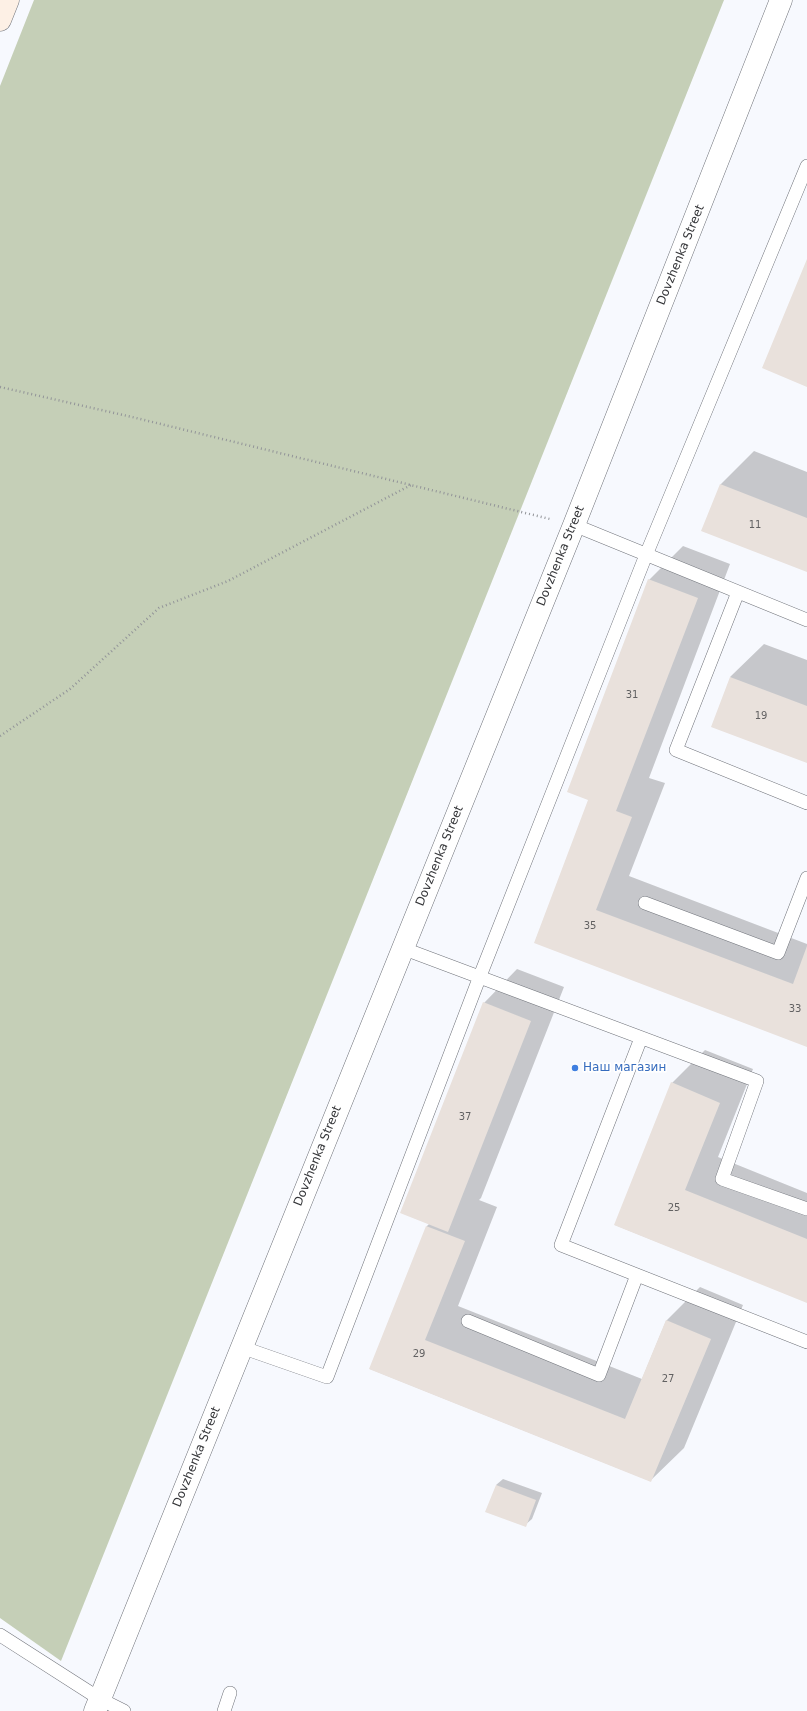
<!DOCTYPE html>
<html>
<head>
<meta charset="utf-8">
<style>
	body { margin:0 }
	canvas { display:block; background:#f7f9fe }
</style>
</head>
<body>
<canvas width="807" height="1711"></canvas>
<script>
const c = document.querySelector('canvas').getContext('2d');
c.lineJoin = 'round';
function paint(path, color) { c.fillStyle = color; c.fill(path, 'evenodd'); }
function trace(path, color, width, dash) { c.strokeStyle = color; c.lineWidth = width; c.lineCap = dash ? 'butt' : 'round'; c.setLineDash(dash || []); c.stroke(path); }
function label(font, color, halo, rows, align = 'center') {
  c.font = font + ' "DejaVu Sans",sans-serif'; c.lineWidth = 3.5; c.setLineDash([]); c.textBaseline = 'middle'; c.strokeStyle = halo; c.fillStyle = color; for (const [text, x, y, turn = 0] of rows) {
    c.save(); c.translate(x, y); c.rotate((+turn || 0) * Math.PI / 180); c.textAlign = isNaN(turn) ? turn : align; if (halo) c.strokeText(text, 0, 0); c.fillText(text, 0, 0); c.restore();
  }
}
const green = new Path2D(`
	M34 0H724L61 1661 0 1618V86Z`);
const shadow = new Path2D(`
	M754 451 807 472V571L720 485Z
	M683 546 730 564 649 778 665 783 629 876 807 944V1046L535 942 590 800 649 580Z
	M764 644 807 660V762L730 677Z
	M517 969 564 987 481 1198 479 1200 497 1207 458 1306 642 1379 666 1321 700 1287 743 1305 684 1448 650 1481 370 1369 427 1226 429 1224 484 1003Z
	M705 1050 753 1069 718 1157 807 1193V1302L615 1225 672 1083Z
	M503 1479 542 1493 532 1519 525 1525 496 1485Z`);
const building = new Path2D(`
	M807 259V387L762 368Z
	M720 484 807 518V572L701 531Z
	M648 579 698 598 616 811 632 817 596 910 793 984 807 946V1047L534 943 588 800 567 792Z
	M730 677 807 706V763L711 727Z
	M483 1002 531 1021 448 1232 400 1213Z
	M671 1082 720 1103 685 1190 807 1239V1303L614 1225Z
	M426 1226 465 1241 425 1340 625 1419 666 1320 711 1339 651 1482 369 1369Z
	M496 1485 536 1500 526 1527 485 1512Z`);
const path = new Path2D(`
	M0 387 132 417 550 519
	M0 736 70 689 159 608 228 581 411 485`);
const lane = new Path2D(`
	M574 525 807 620
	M738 592 676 750 807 803
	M645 903 778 953 807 878
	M402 948 757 1081 722 1179 807 1209
	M637 1275 561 1245 641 1038
	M468 1321 599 1375 637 1275 807 1342
	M241 1347 327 1377 480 976 646 555 807 166
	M0 1635 100 1699 124 1711
	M224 1711 230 1693`);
const street = new Path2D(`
	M95 1711 574 525 781 0`);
const secondary = new Path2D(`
	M0 20 8 0`);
const markers = [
	[575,1068,4,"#3f7fe0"]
];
const numberNames = [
	["11",755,525],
	["31",632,695],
	["19",761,716],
	["35",590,926],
	["33",795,1009],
	["37",465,1117],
	["25",674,1208],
	["29",419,1354],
	["27",668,1379]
];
const streetNames = [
	["Dovzhenka Street",681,255,-68],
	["Dovzhenka Street",561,556,-68],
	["Dovzhenka Street",440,856,-68],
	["Dovzhenka Street",318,1156,-68],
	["Dovzhenka Street",197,1457,-68]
];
const shopNames = [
	["Наш магазин",583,1068]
];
paint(green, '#c5cfb7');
paint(shadow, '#0003');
paint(building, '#e9e1dc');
trace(lane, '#71747b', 14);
trace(street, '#71747b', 23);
trace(secondary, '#71747b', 23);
trace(path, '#929498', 2.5, [1, 3]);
trace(lane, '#fff', 13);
trace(street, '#fff', 22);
trace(secondary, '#fdf0e5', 22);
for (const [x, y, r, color] of markers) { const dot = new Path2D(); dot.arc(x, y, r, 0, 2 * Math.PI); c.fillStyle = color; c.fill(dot); trace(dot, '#fff', 1.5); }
label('10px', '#626162', null, numberNames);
label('12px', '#353639', '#fff', streetNames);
label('12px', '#366cbe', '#fff', shopNames, 'left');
</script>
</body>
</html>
